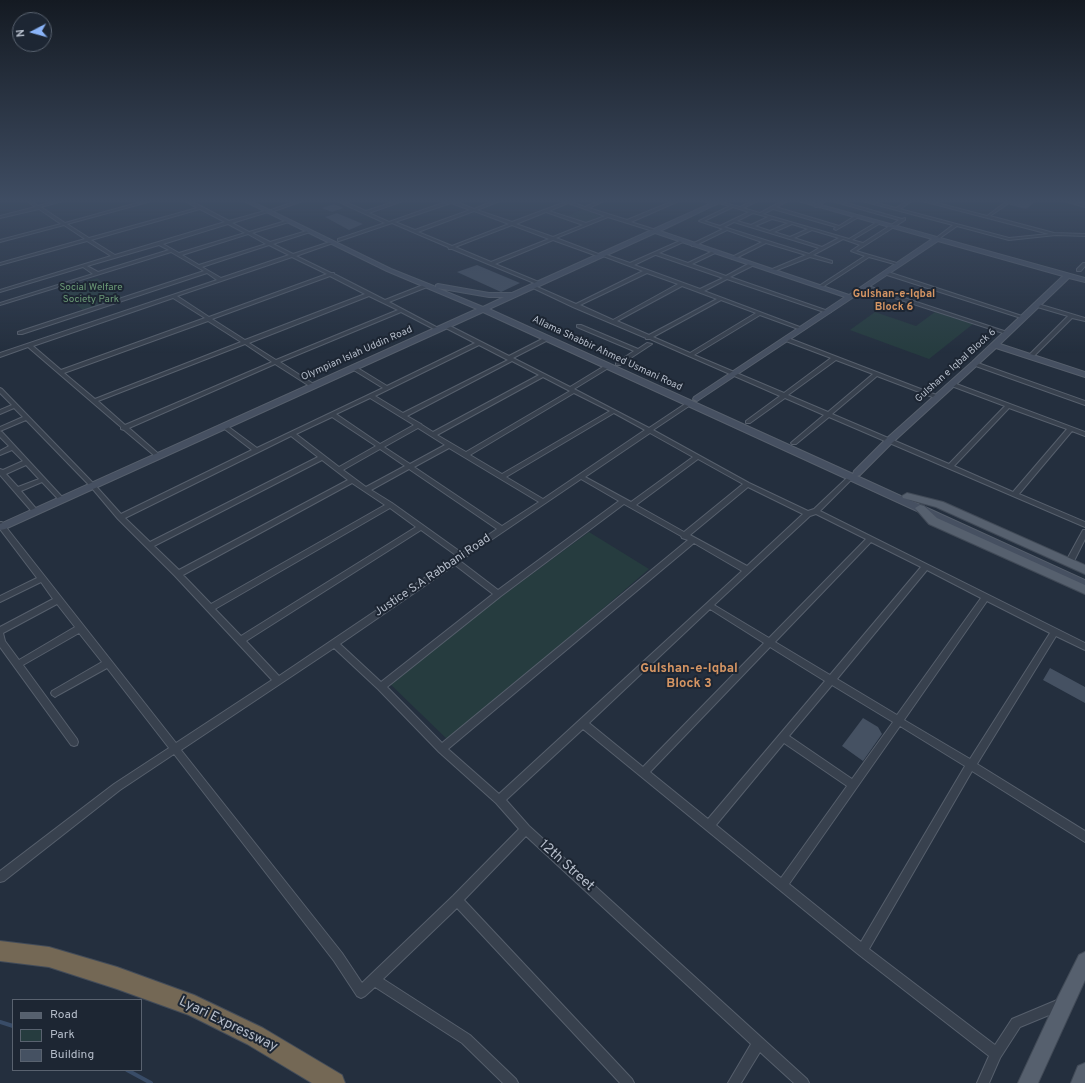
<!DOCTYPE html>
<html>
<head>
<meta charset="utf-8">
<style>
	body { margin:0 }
	#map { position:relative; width:1085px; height:1083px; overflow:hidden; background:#242f3e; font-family:Overpass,sans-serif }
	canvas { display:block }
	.legend { position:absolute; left:12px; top:999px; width:130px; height:72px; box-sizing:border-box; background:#1d2633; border:1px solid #59626f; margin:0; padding:5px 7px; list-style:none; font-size:12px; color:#b4bcc9 }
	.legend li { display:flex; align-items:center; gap:8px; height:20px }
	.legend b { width:20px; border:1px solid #59626f }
	.north { position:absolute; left:12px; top:12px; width:40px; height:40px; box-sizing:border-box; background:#1d2633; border:1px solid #59626f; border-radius:50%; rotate:264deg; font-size:11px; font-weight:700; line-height:16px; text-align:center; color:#b4bcc9 }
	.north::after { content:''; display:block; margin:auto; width:14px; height:18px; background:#8ab4f8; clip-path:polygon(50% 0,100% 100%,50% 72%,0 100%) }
</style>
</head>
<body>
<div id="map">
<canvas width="1085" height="1083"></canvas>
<ul class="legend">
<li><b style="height:5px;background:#56606e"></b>Road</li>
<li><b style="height:11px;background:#263c3f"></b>Park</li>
<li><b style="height:11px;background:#455162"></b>Building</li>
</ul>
<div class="north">N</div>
</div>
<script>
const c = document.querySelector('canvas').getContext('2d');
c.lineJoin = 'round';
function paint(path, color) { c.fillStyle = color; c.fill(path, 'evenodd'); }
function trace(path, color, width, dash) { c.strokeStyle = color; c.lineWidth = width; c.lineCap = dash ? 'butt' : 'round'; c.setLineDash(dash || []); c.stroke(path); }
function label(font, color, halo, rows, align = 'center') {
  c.font = font + ' Overpass,sans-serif'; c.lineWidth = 4; c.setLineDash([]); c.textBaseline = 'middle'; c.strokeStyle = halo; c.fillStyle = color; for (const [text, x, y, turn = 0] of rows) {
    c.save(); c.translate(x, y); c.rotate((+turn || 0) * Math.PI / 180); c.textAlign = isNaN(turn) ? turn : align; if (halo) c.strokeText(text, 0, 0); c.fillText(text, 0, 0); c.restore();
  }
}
const green = new Path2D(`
	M583 209 602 216 585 223 566 216Z
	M97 278 122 297 83 310 60 290Z
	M875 312 916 326 935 312 973 324 929 359 850 330Z
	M589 532 649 569 449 741 387 681Z`);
const stream = new Path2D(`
	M0 1022 13 1026
	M127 1070 151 1083`);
const building = new Path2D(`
	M1013 201H1037L1026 209 1009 205Z
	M334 204 344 208 332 212 321 208Z
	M337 213 363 224 349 230 325 217Z
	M477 265 520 283 501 292 457 272Z
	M1050 668 1085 687V703L1043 680Z
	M863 718 878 727 882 734 863 761 842 746Z`);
const street = new Path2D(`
	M27 201H32L38 206 55 201H63L41 207 65 223 144 201H152L67 224 89 238 197 208 185 201H191L229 221 268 210V212L232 223 249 232 289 220V222L252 233 270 242 310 230V232L273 244 293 254 333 241V243L296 256 331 273H334V274L385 300 423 285H427V287L389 302 440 329 436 330 401 312 280 362 315 385V387H311L275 364 129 428 161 456 158 458 156 457 124 430 121 429V427L28 347 0 357V353L217 280 207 273 22 334H18V332L204 271 171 252 0 305V303L93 274 83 267 0 292V290L111 256 87 241 0 265V263L85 239 64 225 0 242V240L61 224 39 209 0 218V216L35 207ZM200 209 225 222 115 255 91 240ZM228 224 245 233 179 253 163 244ZM248 234 266 244 199 265 182 255ZM159 245 169 250 98 272 87 266ZM269 245 289 255 221 278 202 267ZM292 257 327 274 209 317 177 296ZM330 276 365 294 245 340 212 319ZM369 296 398 310 276 360 249 343ZM173 298 205 318 61 370 33 346ZM208 321 241 342 95 399 64 373ZM245 344 272 362 125 425 98 401Z
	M296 201H303L274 211 271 210Z
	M337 201H343L366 211 396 201H403L369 213 389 222 448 201H455L474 209 493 201H500L477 210 512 222 565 202 563 201H570L585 207 598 201H604L589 208 627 220 673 201H679L631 222 656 230V232L608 217 556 238 601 255 604 254 630 263 682 240H683V242L659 253 688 263 713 251H715V253L692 264 726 276 750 263H754V265L730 277 831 312 827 313 727 279 704 291 805 329 801 330 760 315 694 355 784 393 831 358 786 341V339L788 338 939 396V398H935L877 376 832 414 949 464 1005 406 949 385V383L951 382 1085 432V436L1072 431 1019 494 1085 522V527L829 417 796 444H792L791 443 792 442 824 415 785 398 750 423H746V421L780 396 650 339H646V338L573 307 531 287 535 286 576 304 643 271 603 256 600 257 553 240 495 264 541 283V285H539L452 249H449L448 247 392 223 339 241H338V239L385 223ZM451 203 470 210 415 230 395 222ZM568 203 605 216 586 223 549 211ZM474 211 509 224 452 246 418 232ZM546 212 583 225 553 237 516 224ZM512 225 549 239 491 262 455 247ZM655 255H656L723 278 700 289 634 265ZM647 273 678 284 613 320 580 305ZM682 286 717 299 649 335 617 321ZM721 300 756 313 690 353 653 337ZM836 360 873 374 828 412 788 395ZM1009 408 1067 429 1013 492 954 466Z
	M703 201H710L717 204 715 205Z
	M718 201 740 207 752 201H758L743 208 760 213 782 201H788L776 207 839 226 855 216H857V218L836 230 834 229 836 227 773 209 763 214 849 239 877 222H879V224L852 240 863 243 899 220 832 201H840L902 219 905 218V220L856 251 900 264 898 265 869 257 821 288H819V286L865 256 851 251 860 245 843 239 813 255 832 261V263L810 257 772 272 770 271V270L806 255 766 243 734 259H732V257L762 242 727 230 694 246H692V244L723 229 699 221 730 206 718 203ZM733 207 749 212 720 226 704 221ZM753 213 768 217 751 225 737 221ZM772 219 788 223 770 231 755 226ZM734 222 819 248 809 254 724 227ZM792 224 808 229 790 237 774 232ZM812 230 839 238 822 247 794 238Z
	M821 201H826L817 207H815V205Z
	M862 201H870L896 208 907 201H912L900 209 1009 238 1049 234 922 201H930L987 216 1007 201H1012L990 216 1054 233 1085 234V236L1056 235 1009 240 957 226 937 240 935 239 936 238 953 225Z
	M1064 201H1072L1085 205V207Z
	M1083 263H1085V266L1081 271H1077V269Z
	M884 272H888L1025 317 1021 318 884 274Z
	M864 286H868L1010 333 1006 334 864 288Z
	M1034 304H1038L1085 318V321L1072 318 1033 357 1031 358 1028 356 1068 316 1034 306Z
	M444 325H448L509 356 546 337H550V339L513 358 570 387 606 365H610V367L574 389 649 428 688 402H692V404L653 430 749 483 808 511 814 509 849 476H853L854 477 820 511 1085 643V650L1056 636 977 764 1085 831V842L972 771 869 949 995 1045 1012 1019 1062 998 1066 1000 1068 1004 1066 1008 1020 1027 1000 1058 989 1083H977L989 1056 858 954 583 729 506 800 529 826 807 1079 809 1083H794L760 1052 741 1083H728L751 1044 526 836 464 900 632 1079 634 1083H620L457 908 383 979 470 1035 516 1079 518 1083H503L462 1043 375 987 365 996 361 998 357 996 334 961 174 754 120 790 4 881 0 882V871L114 784 169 748 107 668 58 695 55 697 52 695 51 693 52 691 102 662 79 633 23 665 77 739 78 742 77 745 74 746 71 745 0 647V627L53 599 41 582 0 602V596L37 578 0 529V522H2L176 743 272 680 175 576 118 519 91 487 26 420 0 431V427L23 417 14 408 0 414V410L12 405 0 393V388L2 389 95 485 121 514 252 450 222 427V425H226L257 448 383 388 352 369V367H356L387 386 475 343 444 327ZM479 345 508 360 403 413 375 396ZM512 361 539 375 433 432 422 425 421 424 407 416ZM543 377 570 391 466 452 437 435ZM574 393 610 411 502 474 470 455ZM370 398 414 425 380 444 336 414ZM614 413 645 430 543 499 506 477ZM332 417 376 446 339 467 296 434ZM418 428 445 445 410 464 384 447ZM650 433 693 457 631 502 585 477ZM291 436 318 457 150 542 125 518ZM449 448 539 502 502 526 414 467ZM380 449 405 466 366 487 343 470ZM698 459 743 484 684 532 636 505ZM322 460 348 480 179 570 154 546ZM409 469 497 529 462 553 392 503 371 490ZM581 479 619 501 498 590 460 561ZM352 483 385 505 211 604 183 575ZM748 487 803 514 747 566 690 535ZM624 504 681 536 682 538 688 540 442 743 387 687 501 596ZM390 508 416 527 241 636 215 609ZM816 514 866 539 769 638 714 605 810 516ZM421 530 457 556 279 676 246 641ZM871 542 921 567 830 675 775 642ZM694 543 742 571 499 794 448 749ZM455 565 493 594 381 682 340 644ZM927 570 981 598 897 715 837 679ZM987 601 1050 633 970 759 904 720ZM57 604 75 627 19 660 5 641 3 633ZM710 609 764 643 643 767 589 723ZM770 647 825 681 708 819 650 772ZM334 648 378 689 439 752 496 803 519 829 453 896 362 983 342 953 181 750ZM832 685 893 722 852 779 789 736ZM900 726 965 766 861 942 789 884ZM784 743 847 786 781 878 716 825Z
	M577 325H581L638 349 647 343 652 344 620 365H616V363L634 351 577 327Z
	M975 362 1085 401V405L973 365V363Z
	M0 431 2 432 64 499 65 500 64 501H60L42 482 21 491 39 512 36 514H34L0 475V469L3 470 23 461 12 450 0 455V451L9 446 0 437ZM26 465 39 479 18 487 6 474Z
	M1083 530H1085V539L1072 565H1066L1065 563Z`);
const secondary = new Path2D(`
	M244 201H251L391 269 436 287V285L438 284 489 293H512L716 201H723L660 231 849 295 932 239 798 201H807L1085 278V282L1069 278 1000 344 1085 372V377L996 348 892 443 860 475 857 476 1085 580V588L483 312 5 529 0 530V524L477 309 387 271ZM655 233 845 297 694 397 693 399 697 401 938 241 1063 276 972 362 886 439 854 471 853 474 489 309ZM437 288 489 297H504L483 307Z`);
const primary = new Path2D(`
	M1076 201H1085V205L1077 202Z
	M907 493 943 502 1085 565V574L936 507 903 498 902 496Z
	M920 505 924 506 937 518 1085 585V594L929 524 915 508Z
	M1085 952V980L1038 1083H1018L1058 997 1079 955Z
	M1085 1063V1083H1071L1078 1066Z`);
const highway = new Path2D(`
	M0 941 49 947 117 967 194 995 263 1028 342 1075 345 1083H312L247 1044 189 1015 117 989 49 967 0 961Z`);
const farParknames = [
	["Social Welfare",91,288],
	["Society Park",91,300]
];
const farStreetnames = [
	["Olympian Islah Uddin Road",357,354,-24],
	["Allama Shabbir Ahmed Usmani Road",607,354,25],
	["Gulshan e Iqbal Block 6",956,366,-42]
];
const farNeighbourhoodnames = [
	["Gulshan-e-Iqbal",894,295],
	["Block 6",894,308]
];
const streetNames = [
	["Justice S.A Rabbani Road",433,576,-34]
];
const neighbourhoodNames = [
	["Gulshan-e-Iqbal",689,669],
	["Block 3",689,684]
];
const nearStreetnames = [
	["12th Street",566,866,42],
	["Lyari Expressway",228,1025,26]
];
paint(green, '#263c3f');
trace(stream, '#394c67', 4);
paint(building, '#455162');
trace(street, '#565f6c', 2);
trace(secondary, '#565f6c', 2);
trace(primary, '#414a57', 2);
trace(highway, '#434c59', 2);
paint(street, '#38414e');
paint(secondary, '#465061');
paint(primary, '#56606e');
paint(highway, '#746855');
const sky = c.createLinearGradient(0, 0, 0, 353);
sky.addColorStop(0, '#141a22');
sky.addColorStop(0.57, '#3f4d63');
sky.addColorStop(1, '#3f4d6300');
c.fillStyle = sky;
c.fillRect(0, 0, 1085, 353);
label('10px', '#6b9a76', '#1d2633', farParknames);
label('10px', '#b4bcc9', '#1d2633', farStreetnames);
label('bold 11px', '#d59563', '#1d2633', farNeighbourhoodnames);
label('12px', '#b4bcc9', '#1d2633', streetNames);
label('bold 13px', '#d59563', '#1d2633', neighbourhoodNames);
label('14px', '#b4bcc9', '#1d2633', nearStreetnames);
</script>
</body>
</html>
